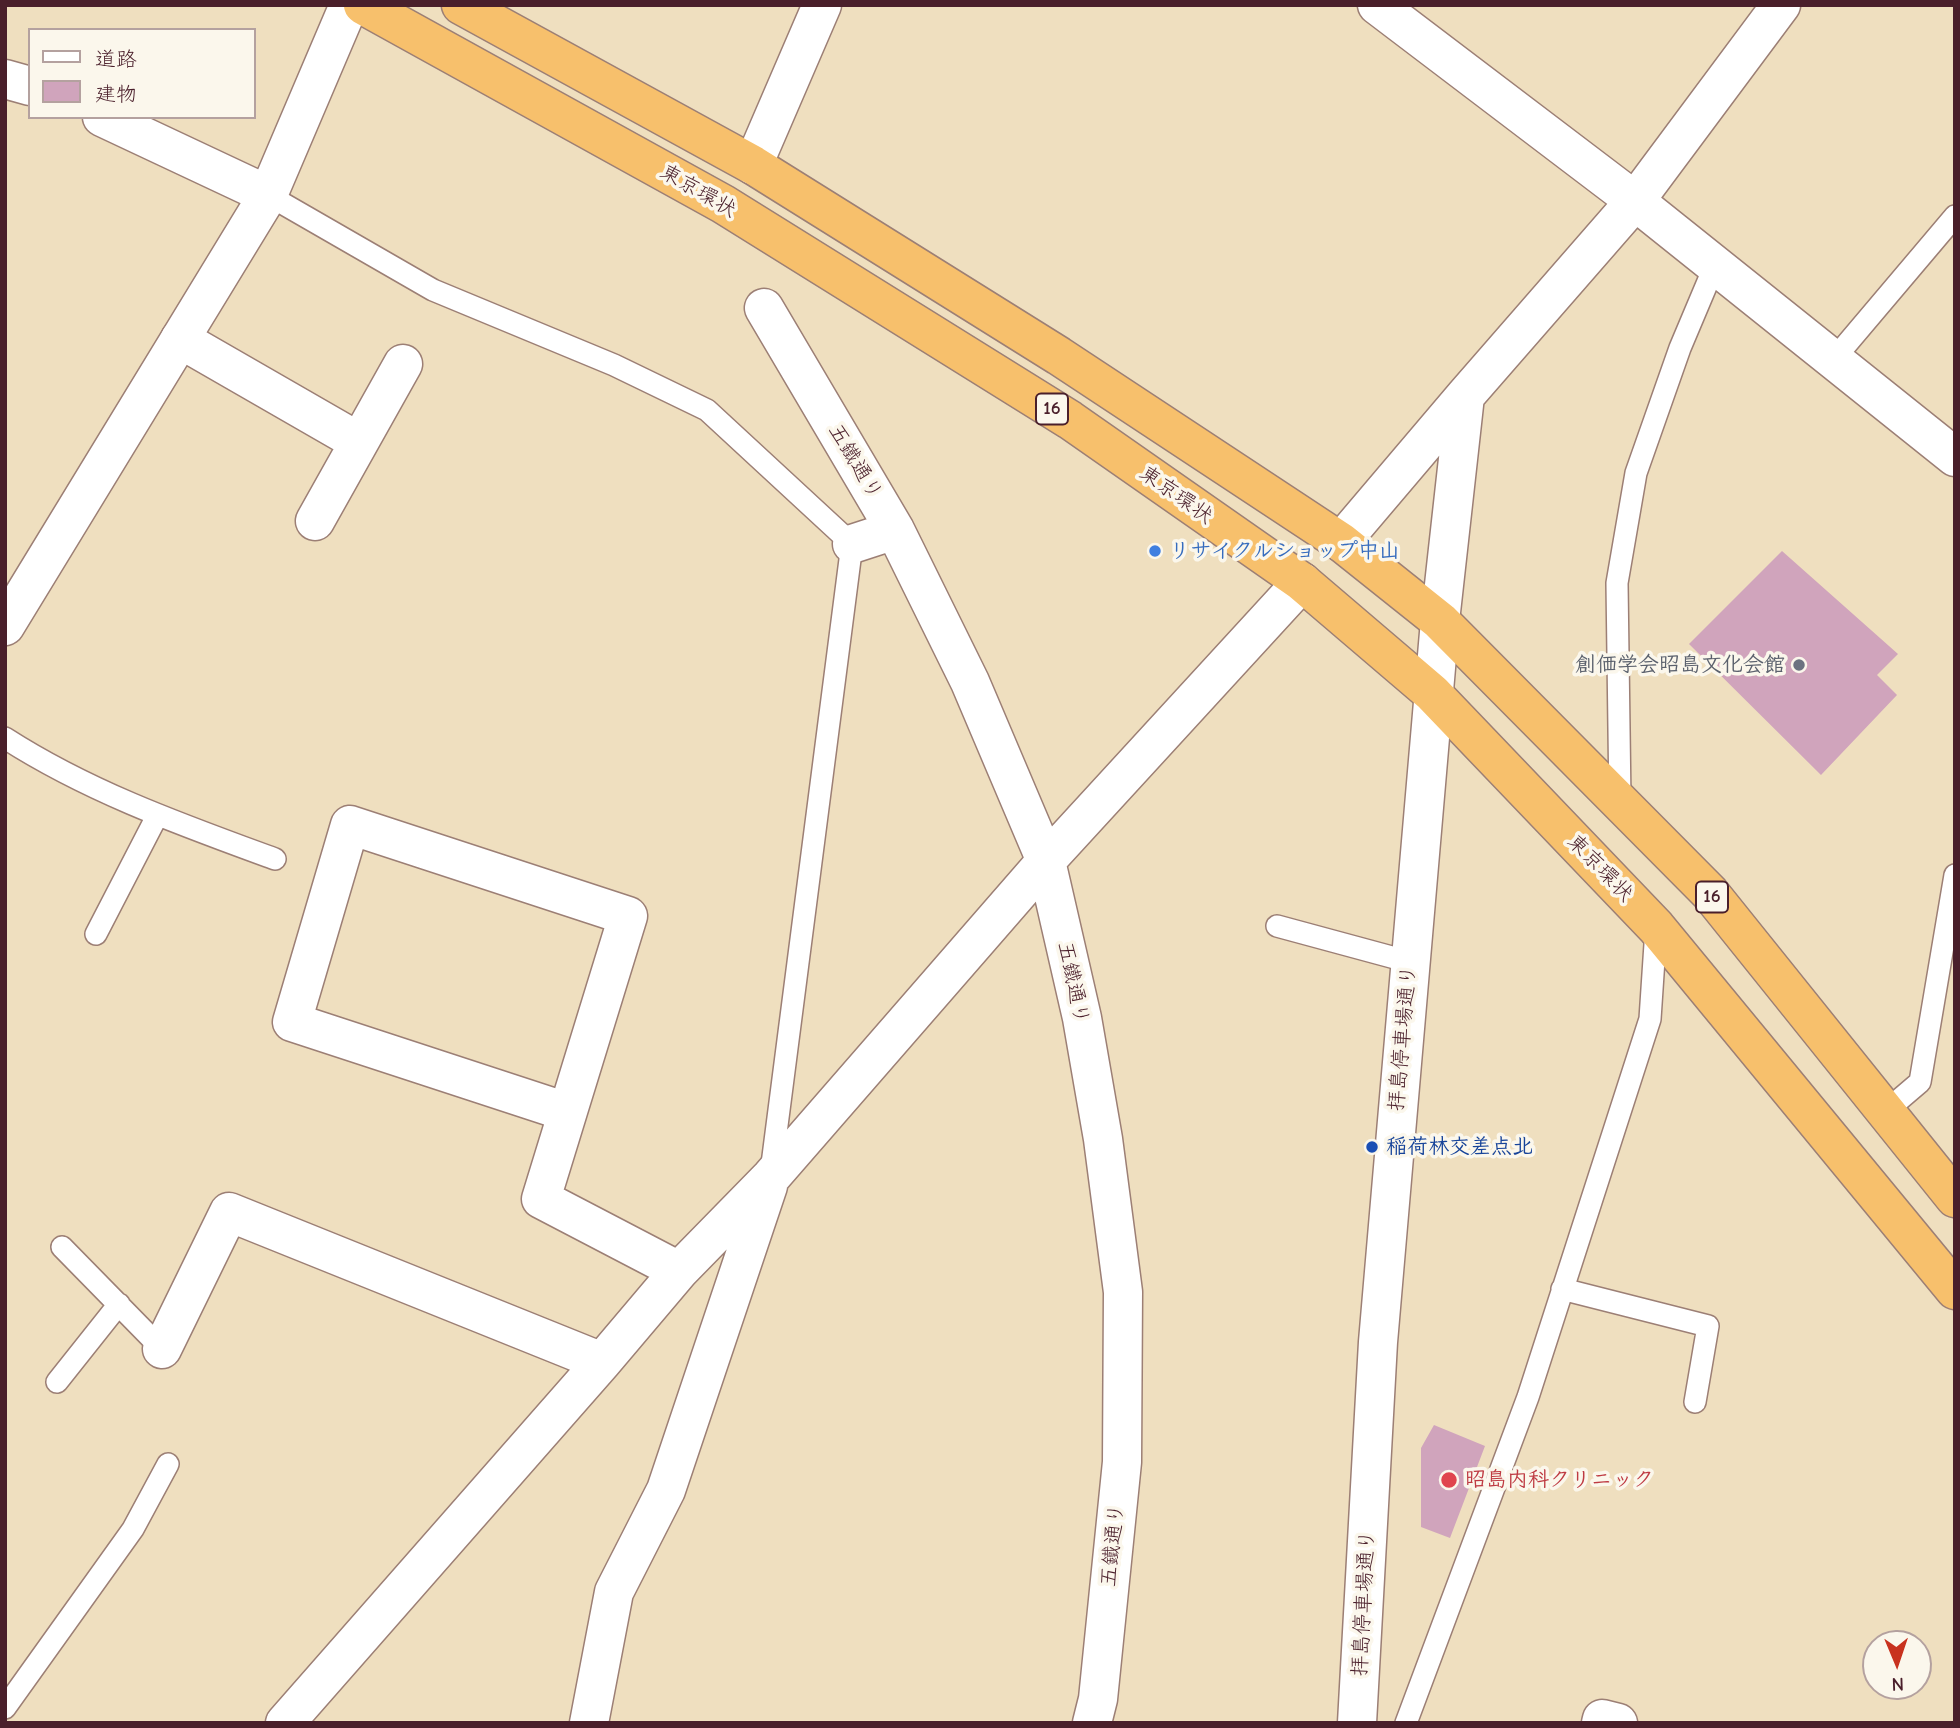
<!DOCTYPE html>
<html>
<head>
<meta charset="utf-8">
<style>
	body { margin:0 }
	#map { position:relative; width:1960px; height:1728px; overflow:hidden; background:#efdfbf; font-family:"Comic Neue","Klee One",sans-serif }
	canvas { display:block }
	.frame { position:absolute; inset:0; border:7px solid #4a1f2b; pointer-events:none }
	.legend { position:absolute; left:28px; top:28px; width:228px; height:91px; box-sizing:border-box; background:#fbf7ec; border:2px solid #b4a19f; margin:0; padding:9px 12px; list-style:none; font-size:21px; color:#4a1f2b }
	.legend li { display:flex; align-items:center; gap:14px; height:35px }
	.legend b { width:35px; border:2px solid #b4a19f }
	.north { position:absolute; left:1862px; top:1630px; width:70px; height:70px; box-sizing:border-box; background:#fbf7ec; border:2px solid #b4a19f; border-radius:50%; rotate:178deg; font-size:19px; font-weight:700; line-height:28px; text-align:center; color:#4a1f2b }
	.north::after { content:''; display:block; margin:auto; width:24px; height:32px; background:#c8321e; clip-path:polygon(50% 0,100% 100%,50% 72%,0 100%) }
</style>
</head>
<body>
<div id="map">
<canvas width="1960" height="1728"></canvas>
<div class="frame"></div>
<ul class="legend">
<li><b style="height:9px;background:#fff"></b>道路</li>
<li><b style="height:19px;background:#d0a4bc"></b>建物</li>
</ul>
<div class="north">N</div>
</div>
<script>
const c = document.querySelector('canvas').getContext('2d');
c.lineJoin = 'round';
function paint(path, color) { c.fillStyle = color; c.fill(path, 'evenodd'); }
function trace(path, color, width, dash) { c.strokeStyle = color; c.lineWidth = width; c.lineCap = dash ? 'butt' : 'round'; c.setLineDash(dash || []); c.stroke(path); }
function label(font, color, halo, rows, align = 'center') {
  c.font = font + ' "Comic Neue","Klee One",sans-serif'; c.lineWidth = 7; c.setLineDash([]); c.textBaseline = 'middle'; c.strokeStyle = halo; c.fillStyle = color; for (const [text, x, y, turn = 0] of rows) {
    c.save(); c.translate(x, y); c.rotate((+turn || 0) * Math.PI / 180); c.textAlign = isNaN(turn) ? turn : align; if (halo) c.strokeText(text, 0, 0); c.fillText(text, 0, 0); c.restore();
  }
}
const building = new Path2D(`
	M1782 551 1898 654 1877 675 1897 695 1821 775 1689 644Z
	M1434 1425 1485 1446 1450 1538 1421 1527V1448Z`);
const service = new Path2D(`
	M268 195 433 290 614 365 707 410 852 544 771 1172
	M1834 359 1955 216
	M5 738C89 792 182 825 275 859
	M1620 802 1617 583 1636 473 1680 348 1715 265
	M1277 926 1410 962
	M96 934 157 816
	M1886 1111 1920 1082 1955 875
	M62 1247 162 1349
	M1562 1289 1708 1326 1695 1402
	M57 1382 119 1304
	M5 1708 133 1529 168 1464
	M1406 1723 1528 1397 1650 1019 1656 929`);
const minor = new Path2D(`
	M1377 5 1635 201 1955 457
	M5 79 30 86
	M102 117 268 195
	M753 165 822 5
	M764 308 895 530 970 682 1046 861 1082 1018 1103 1139 1123 1292 1122 1462 1098 1699 1092 1723
	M180 339 359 442
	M315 521 403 364
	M1341 542 1465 396 1635 201 1781 5
	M852 544 895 530
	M1440 621 1465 396
	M567 1112 292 1022 350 825 628 916 541 1199 679 1271
	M162 1349 229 1212 602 1362
	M285 1723 602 1362 679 1271 771 1177 1046 861 1302 582
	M589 1723 614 1592 666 1490 768 1186
	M1601 1723 1602 1719 1618 1723`);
const tertiary = new Path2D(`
	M5 626 268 195 349 5
	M1357 1723 1378 1342 1440 621`);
const trunk = new Path2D(`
	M363 5 723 204 1070 420 1302 582 1432 693 1656 927 1955 1290
	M461 5 753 165 1059 356 1341 542 1440 621 1710 893 1955 1198`);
const markers = [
	[1155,551,7,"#3f7fe0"],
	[1799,665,7,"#6b7280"],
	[1372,1147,7,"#1a4fb4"],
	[1449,1480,9,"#e0444e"]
];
const shields = [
	[1052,409,32],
	[1712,897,32]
];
const shieldNames = [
	["16",1052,409],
	["16",1712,897]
];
const streetNames = [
	["東京環状",698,191,30],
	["五鐵通り",855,462,59],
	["東京環状",1176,495,35],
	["東京環状",1600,868,46],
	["五鐵通り",1073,983,78],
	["拝島停車場通り",1403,1038,-85],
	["五鐵通り",1113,1545,-84],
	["拝島停車場通り",1364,1603,-87]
];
const shopNames = [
	["リサイクルショップ中山",1169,551]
];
const worshipNames = [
	["創価学会昭島文化会館",1785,665]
];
const transitNames = [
	["稲荷林交差点北",1386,1147]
];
const healthNames = [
	["昭島内科クリニック",1465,1480]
];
paint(building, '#d0a4bc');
trace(service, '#9c7f75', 24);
trace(minor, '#9c7f75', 41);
trace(tertiary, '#9c7f75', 41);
trace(trunk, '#9c7f75', 41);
trace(service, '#fff', 21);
trace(minor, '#fff', 38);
trace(tertiary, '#fff', 38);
trace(trunk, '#f7c06c', 38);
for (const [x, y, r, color] of markers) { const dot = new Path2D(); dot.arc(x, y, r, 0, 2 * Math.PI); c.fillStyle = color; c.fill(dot); trace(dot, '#fbf7ec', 2.5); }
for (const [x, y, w] of shields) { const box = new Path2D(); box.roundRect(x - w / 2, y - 15.5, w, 31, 5); c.fillStyle = '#fbf7ec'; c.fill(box); trace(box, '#4a1f2b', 2); }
label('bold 19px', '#4a1f2b', null, shieldNames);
label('21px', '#4a1f2b', '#fbf7ec', streetNames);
label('bold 21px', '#366cbe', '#fbf7ec', shopNames, 'left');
label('bold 21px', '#5b616d', '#fbf7ec', worshipNames, 'right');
label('bold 21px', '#164399', '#fbf7ec', transitNames, 'left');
label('bold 21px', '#be3a42', '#fbf7ec', healthNames, 'left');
</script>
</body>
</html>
